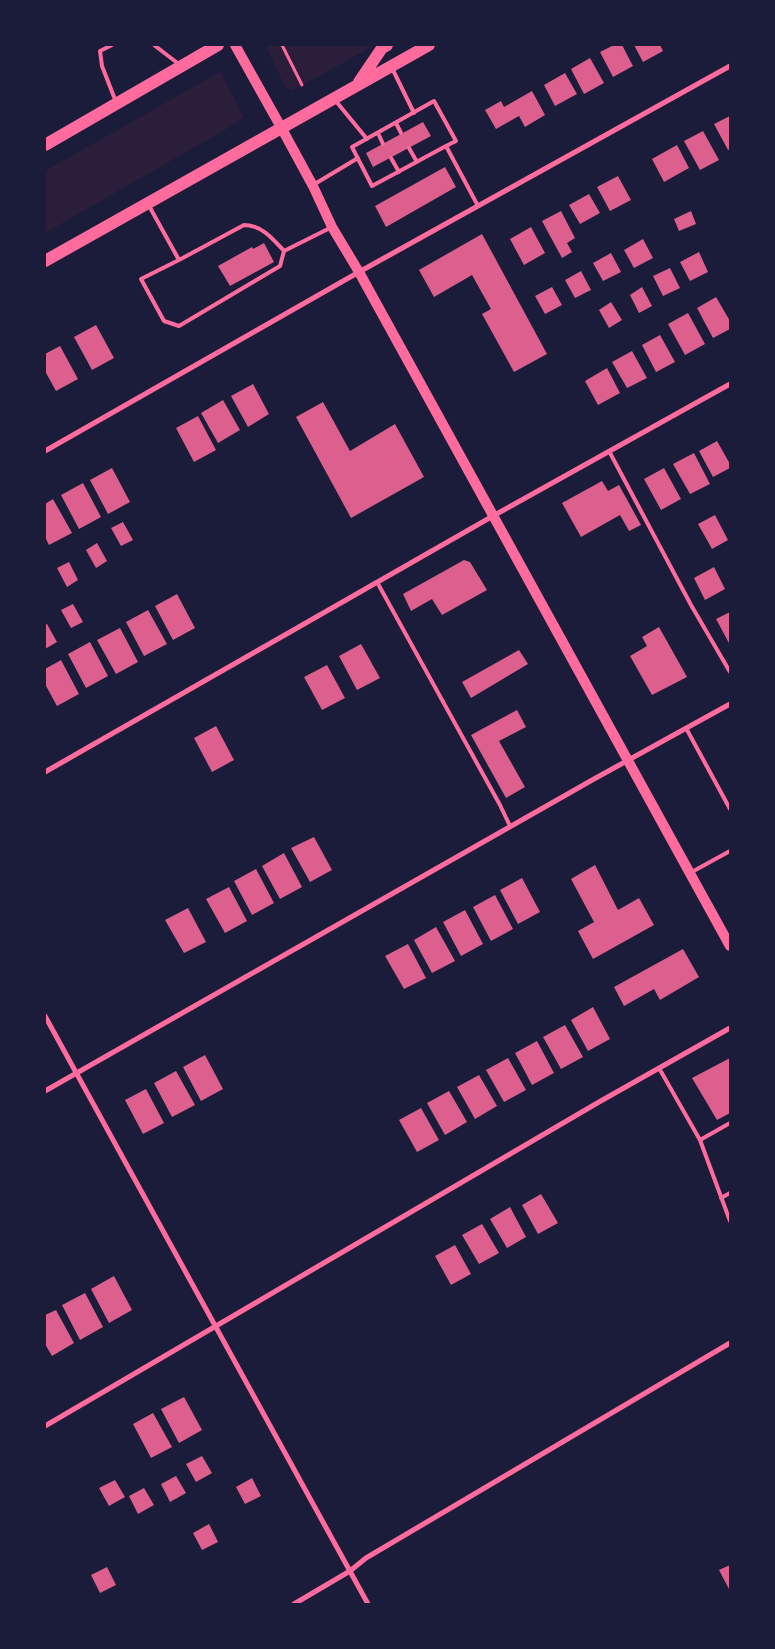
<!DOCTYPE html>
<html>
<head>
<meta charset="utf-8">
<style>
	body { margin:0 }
	#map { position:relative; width:775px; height:1649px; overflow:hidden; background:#1b1b3a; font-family:Poppins,sans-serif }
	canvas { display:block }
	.frame { position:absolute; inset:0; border:46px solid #1b1b3a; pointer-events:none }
</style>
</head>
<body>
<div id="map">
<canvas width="775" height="1649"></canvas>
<div class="frame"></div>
</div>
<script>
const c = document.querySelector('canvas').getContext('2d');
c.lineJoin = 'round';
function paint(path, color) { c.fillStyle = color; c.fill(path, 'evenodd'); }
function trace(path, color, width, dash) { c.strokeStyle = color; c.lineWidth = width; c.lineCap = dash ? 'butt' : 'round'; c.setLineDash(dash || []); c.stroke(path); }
const green = new Path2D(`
	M269 45H375L292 91 285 87 266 47Z
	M218 73H221L243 115V118L228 128 45 233V171Z`);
const building = new Path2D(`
	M614 45H622L633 66 613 77 600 52Z
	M634 45H660L663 51 643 62Z
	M590 58 604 83 584 94 571 69Z
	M565 73 577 94 555 106 544 85Z
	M532 91 545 115 525 127 519 116 496 129 485 110 501 101 504 107Z
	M730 116V149L728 150 714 124Z
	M423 122 431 136 373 167 366 153Z
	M703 131 719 160 700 170 684 141Z
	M677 145 689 168 664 182 652 159Z
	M445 167 456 187 386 227 375 206Z
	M618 176 631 200 610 211 597 187Z
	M589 194 600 213 580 224 569 205Z
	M561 211 575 238 567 243 572 252 562 258 542 221Z
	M691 211 696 224 679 231 674 219Z
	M531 227 545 253 524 265 510 239Z
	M482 234 547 354 514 372 482 314 491 309 472 275 434 297 419 270Z
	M643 239 653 258 634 268 624 250Z
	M264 243 274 262 230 286 218 266 252 247 253 249Z
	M699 252 708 272 690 281 680 262Z
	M611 253 621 272 603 281 593 263Z
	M670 268 680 288 663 296 653 276Z
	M581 271 591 290 575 298 565 280Z
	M552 287 562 305 545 314 535 296Z
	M642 287 652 306 639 313 630 295Z
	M716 297 730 321V329L713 338 697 308Z
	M611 302 622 320 609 328 599 310Z
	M688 313 705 344 685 355 668 324Z
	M96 325 114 358 92 370 74 337Z
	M660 335 675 362 656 372 642 345Z
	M60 346 78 379 56 391 45 371V354Z
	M632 351 647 378 627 388 612 362Z
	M607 368 620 393 598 405 585 381Z
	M253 384 269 414 248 427 231 396Z
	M223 400 240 430 218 443 201 413Z
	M323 402 350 451 395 424 424 477 351 518 296 417Z
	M198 416 216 450 194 462 176 428Z
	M717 441 730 464V468L713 477 699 451Z
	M694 453 710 484 690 494 673 464Z
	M112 468 130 502 108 514 90 480Z
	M664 468 681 499 661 510 644 479Z
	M602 481 608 491 619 485 641 525 629 531 620 515 581 537 562 503Z
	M83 483 101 517 79 529 61 495Z
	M53 499 72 533 49 545 45 537V504Z
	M715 515 728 540 712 549 698 524Z
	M123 522 133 540 121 546 111 528Z
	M97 543 107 561 96 568 86 550Z
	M464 560 470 562 487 590 442 615 432 599 411 611 403 594Z
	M69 562 78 580 67 587 57 568Z
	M714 567 725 589 705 600 694 578Z
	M177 594 195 628 173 640 155 606Z
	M73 604 83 622 71 628 61 610Z
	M148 610 167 644 144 656 126 622Z
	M730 612V645L716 619Z
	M47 624 57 642 45 649V625Z
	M659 627 687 677 652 695 630 656 647 646 642 637Z
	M120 628 138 662 116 674 97 640Z
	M90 642 108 676 86 688 68 654Z
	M361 644 380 678 357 690 339 656Z
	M519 650 528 664 471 698 462 682Z
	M61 660 79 694 57 706 45 684V669Z
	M327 665 345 698 322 710 304 677Z
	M517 710 526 727 499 741 525 787 506 798 471 735Z
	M216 726 234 760 212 772 194 738Z
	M314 837 332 870 310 882 291 848Z
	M284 853 302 887 280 899 262 866Z
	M595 865 618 910 639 898 654 925 593 959 578 931 594 922 571 879Z
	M256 869 274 903 252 915 234 881Z
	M522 878 540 912 518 924 500 890Z
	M229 887 247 921 225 933 206 899Z
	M495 895 513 929 491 941 473 907Z
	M188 908 206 942 184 953 165 920Z
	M465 910 483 944 461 956 443 922Z
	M436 927 455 961 432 973 414 940Z
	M408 944 426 978 404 989 385 956Z
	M683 949 699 977 660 1000 654 989 624 1006 614 987Z
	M593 1007 610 1039 588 1051 571 1020Z
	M565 1025 583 1057 561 1069 543 1037Z
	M537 1041 554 1073 532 1085 515 1053Z
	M205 1055 223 1089 201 1101 183 1067Z
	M508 1058 526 1090 504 1102 486 1070Z
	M730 1058V1113L717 1120 692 1078Z
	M176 1071 195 1105 172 1117 154 1083Z
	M479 1075 497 1106 475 1119 457 1087Z
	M146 1089 164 1123 143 1134 125 1100Z
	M449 1091 467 1122 445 1135 427 1103Z
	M421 1108 439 1140 417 1152 399 1120Z
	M541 1194 558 1223 538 1234 522 1205Z
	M510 1207 526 1237 507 1248 490 1219Z
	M482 1224 499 1253 479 1264 462 1235Z
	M455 1245 471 1274 451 1285 435 1256Z
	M114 1276 132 1310 109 1323 91 1289Z
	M85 1293 103 1327 80 1340 62 1305Z
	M56 1310 74 1343 52 1356 45 1344V1315Z
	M184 1397 202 1430 179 1443 161 1409Z
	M153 1413 172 1447 151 1458 133 1424Z
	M202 1456 212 1473 196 1482 186 1464Z
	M176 1476 186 1493 170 1502 161 1484Z
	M252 1478 261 1496 245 1504 236 1487Z
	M115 1480 125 1497 109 1506 99 1488Z
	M144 1488 154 1505 138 1514 129 1496Z
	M209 1524 218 1542 202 1550 193 1533Z
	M730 1565V1591L719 1570Z
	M107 1567 116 1585 100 1593 91 1575Z`);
const path = new Path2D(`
	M282 45 302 85`);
const service = new Path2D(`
	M112 45 100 51 102 66 116 102
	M154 45 180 65
	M392 68 414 113
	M335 100 367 139
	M396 123 401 133
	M378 133 383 144
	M446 146 456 141 434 101 352 147 372 186 446 146 478 206
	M409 148 417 162
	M391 158 399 172
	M313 185 358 158
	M148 204 179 260 244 225C262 225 273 239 284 251L330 228
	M179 260 141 279 164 321 179 326 280 266 284 251
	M609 451 691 605 730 672
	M377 582 500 805 510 826
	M686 728 730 809
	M690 873 730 851
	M659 1068 700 1140 730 1123
	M700 1140 730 1221
	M721 1198 730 1193`);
const minor = new Path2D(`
	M45 451 359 272 730 66
	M45 772 493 516 730 384
	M45 1016 368 1604
	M45 1091 594 779 730 704
	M45 1426 599 1102 730 1028
	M294 1604 350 1571 366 1558 730 1343`);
const secondary = new Path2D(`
	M235 45 282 129 313 186 332 227 359 272 730 946`);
const primary = new Path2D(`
	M359 82 382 48 387 45
	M45 145 218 45
	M45 261 429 45`);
paint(green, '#2a1e3b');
paint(building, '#dd5f8e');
trace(path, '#ff6b9d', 3);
trace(service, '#ff6b9d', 4);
trace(minor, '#ff6b9d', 5);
trace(secondary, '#ff6b9d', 10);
trace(primary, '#ff6b9d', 12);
</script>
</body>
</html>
